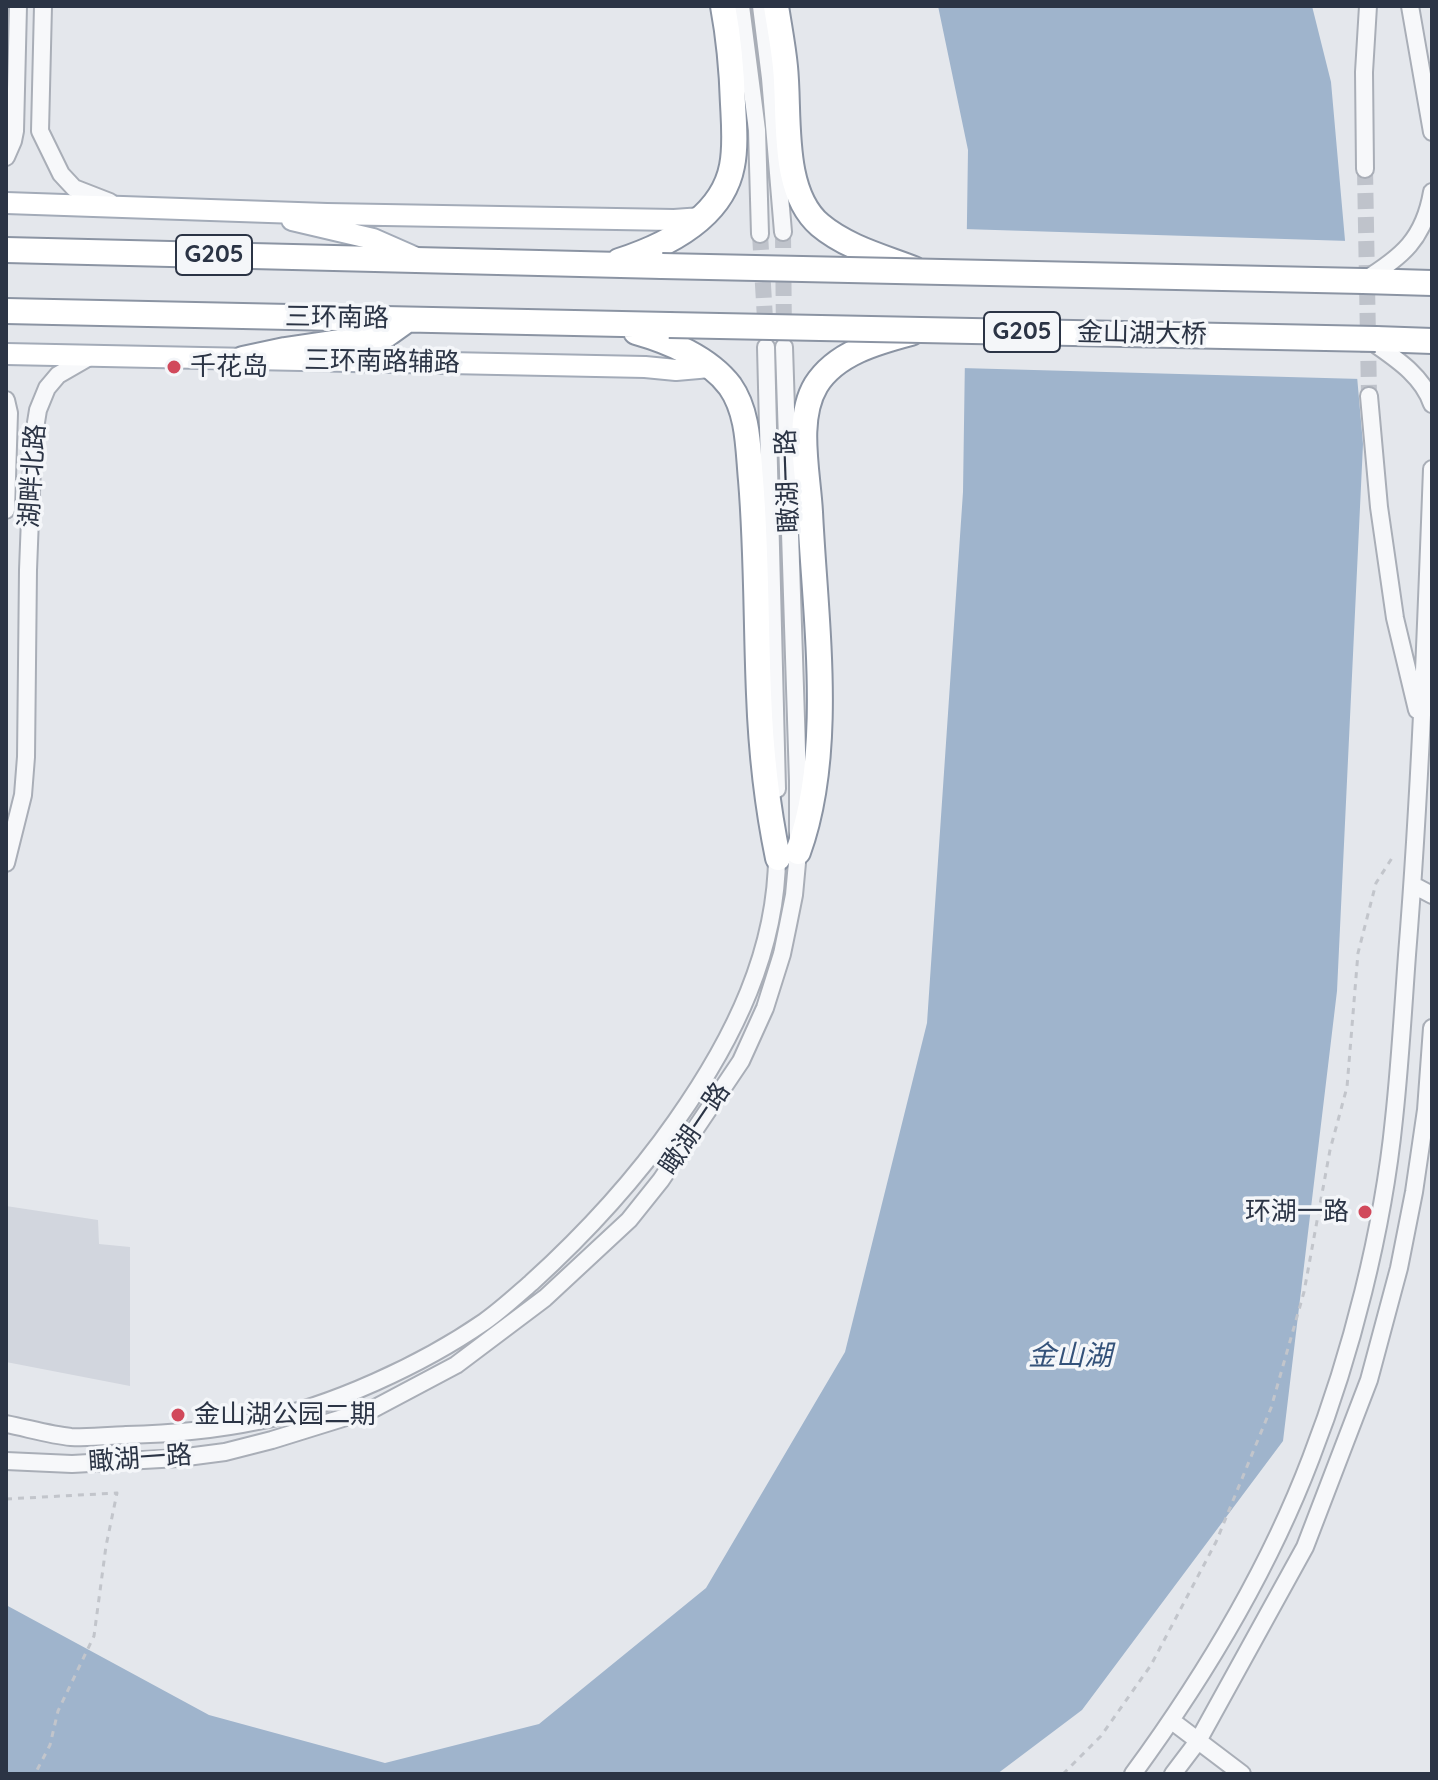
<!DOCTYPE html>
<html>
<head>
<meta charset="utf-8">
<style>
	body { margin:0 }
	#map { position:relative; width:1438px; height:1780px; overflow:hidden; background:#e4e7ec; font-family:Quicksand,sans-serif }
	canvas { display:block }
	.frame { position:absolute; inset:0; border:8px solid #2b3445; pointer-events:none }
</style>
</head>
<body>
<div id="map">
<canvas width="1438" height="1780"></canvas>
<div class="frame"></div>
</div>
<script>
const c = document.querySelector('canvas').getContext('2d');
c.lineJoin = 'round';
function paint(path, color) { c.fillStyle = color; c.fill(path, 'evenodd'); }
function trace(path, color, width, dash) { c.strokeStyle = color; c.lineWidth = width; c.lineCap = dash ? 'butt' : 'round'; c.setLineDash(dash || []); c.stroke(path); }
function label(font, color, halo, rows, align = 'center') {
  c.font = font + ' Quicksand,"Noto Sans SC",sans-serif'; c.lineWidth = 7; c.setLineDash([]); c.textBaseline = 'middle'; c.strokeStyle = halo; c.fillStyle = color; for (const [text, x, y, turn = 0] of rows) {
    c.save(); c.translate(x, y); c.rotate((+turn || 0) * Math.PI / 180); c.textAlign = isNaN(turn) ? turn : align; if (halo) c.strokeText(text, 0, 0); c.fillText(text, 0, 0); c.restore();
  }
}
const built = new Path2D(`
	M6 1206 98 1220 99 1244 130 1247V1386L6 1362Z`);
const water = new Path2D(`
	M938 6H1312L1331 82 1363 444 1337 991 1283 1441 1082 1710 997 1774H6V1605L209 1715 385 1763 539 1724 706 1588 845 1352 927 1023 963 492 968 150Z`);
const pier = new Path2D(`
	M963 229 1349 241 1361 379 961 368Z`);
const minorTunnel = new Path2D(`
	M1365 169 1369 396
	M783 232 784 338
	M760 234 766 336`);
const path = new Path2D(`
	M6 1499 117 1493 106 1546 94 1636 58 1711 50 1745 35 1774
	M1063 1774 1101 1736 1151 1665 1216 1542 1271 1408 1304 1292 1330 1150 1347 1087 1358 953 1376 883 1392 858`);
const minor = new Path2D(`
	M43 6 40 131 61 174 74 188 110 202
	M741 6 757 130 760 234
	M761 6 770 78 783 232
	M1410 6 1432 132
	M6 157 13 141 15 131 18 6
	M1365 169 1364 72 1368 6
	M1363 281C1402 257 1424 239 1432 192
	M1368 339C1393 357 1422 374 1432 404
	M766 347 777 789
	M1369 396 1379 507 1395 618 1417 710
	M6 400 9 413 6 510
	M6 863 23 795 26 757 28 570 33 441 38 410 47 388 58 375 91 356
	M1413 885 1432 895
	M6 1424C27 1428 50 1435 71 1437 89 1438 108 1436 126 1435 170 1434 215 1430 258 1421 331 1407 423 1364 484 1322 501 1310 516 1296 531 1283 585 1234 634 1181 676 1121 733 1040 779 949 777 848
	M6 1461 72 1464 179 1458 225 1452 272 1440 375 1408 456 1365 545 1298 629 1220 661 1180 741 1061 765 1008 782 954 788 925 794 895 798 852V781L784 347
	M1172 1721 1242 1774
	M1133 1774C1204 1677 1268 1571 1311 1458 1351 1355 1383 1230 1394 1119 1400 1065 1403 1010 1407 955 1420 794 1426 631 1432 469
	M1173 1774 1198 1741 1305 1547 1369 1380 1399 1268 1414 1192 1426 1110 1432 1028`);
const major = new Path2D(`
	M6 203 327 214 674 220 702 218
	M292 220 373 239 414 257
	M6 354 645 367 676 370 710 367`);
const highway = new Path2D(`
	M776 6C779 26 783 46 785 67 790 114 780 191 820 225 846 247 883 257 914 269
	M6 250 662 266
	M619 261C665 246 722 219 732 166 736 146 734 124 733 104 732 72 729 38 723 6
	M1363 281 1432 283
	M6 311 669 325
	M636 332C668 341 709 358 730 386 749 413 748 449 751 480 757 552 756 623 759 694 761 749 767 805 778 858
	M1376 339 1432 341
	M243 359 285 350 386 335 407 320
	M798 852C835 751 815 618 810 512 808 473 795 420 816 385 836 353 877 342 911 333`);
const highwayBridge = new Path2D(`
	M662 266 1363 281
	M669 325 1376 339`);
const markers = [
	[174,367,8,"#d1495b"],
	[1365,1212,8,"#d1495b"],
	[178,1415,8,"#d1495b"]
];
const shields = [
	[214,255,76],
	[1022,332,76]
];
const shieldNames = [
	["G205",214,255],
	["G205",1022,332]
];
const streetNames = [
	["三环南路",337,318,1],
	["金山湖大桥",1142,334,1],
	["三环南路辅路",382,362,1],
	["湖畔北路",33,476,-86],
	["瞰湖一路",788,481,-92],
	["瞰湖一路",695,1129,-56],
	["瞰湖一路",140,1459,-4]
];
const poiNames = [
	["千花岛",190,367],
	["环湖一路",1349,1212,"right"],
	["金山湖公园二期",194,1415]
];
const waterNames = [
	["金山湖",1070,1357]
];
paint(built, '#d2d6de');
paint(water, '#9fb4cc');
paint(pier, '#e4e7ec');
trace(minorTunnel, '#bfc3cb', 16, [16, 8]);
trace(minor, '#a9aeb7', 20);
trace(major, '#a3abb8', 24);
trace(highway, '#8b94a3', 28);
trace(path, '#c2c5cb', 3, [6, 6]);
trace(minor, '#f7f8fa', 16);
trace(major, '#fff', 20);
trace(highway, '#fff', 24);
trace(highwayBridge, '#8b94a3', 28, []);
trace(highwayBridge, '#fff', 24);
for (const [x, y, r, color] of markers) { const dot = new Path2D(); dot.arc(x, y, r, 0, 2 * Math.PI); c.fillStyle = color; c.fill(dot); trace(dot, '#f4f6f9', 3); }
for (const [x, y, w] of shields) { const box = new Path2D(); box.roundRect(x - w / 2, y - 20, w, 40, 6); c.fillStyle = '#f4f6f9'; c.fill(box); trace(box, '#2b3445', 2); }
label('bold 24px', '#2b3445', null, shieldNames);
label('26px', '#2b3445', '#f4f6f9', streetNames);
label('26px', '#2b3445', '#f4f6f9', poiNames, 'left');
label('italic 28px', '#34527a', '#f4f6f9', waterNames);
</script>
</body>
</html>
